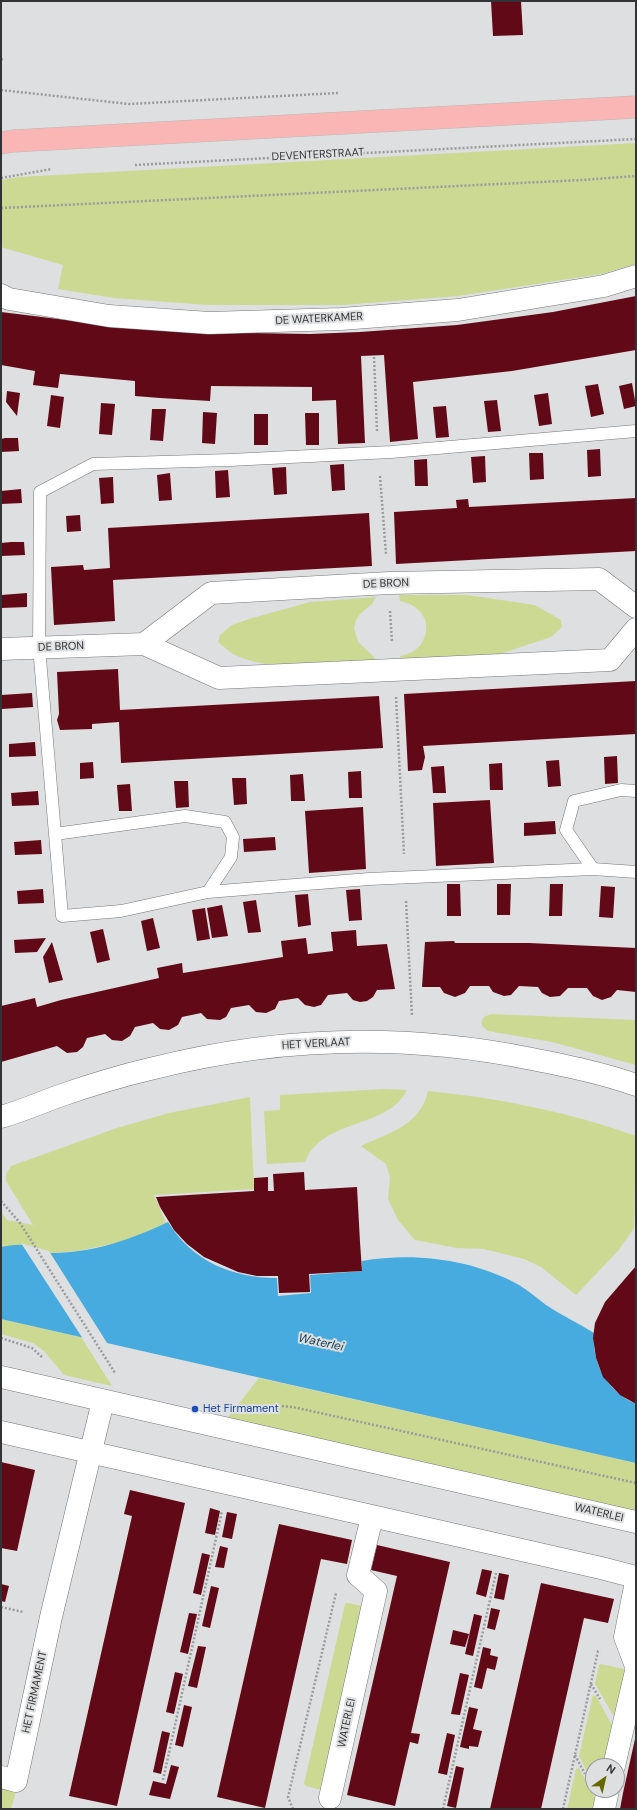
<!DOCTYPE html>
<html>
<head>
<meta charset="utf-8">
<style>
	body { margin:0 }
	#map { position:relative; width:637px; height:1810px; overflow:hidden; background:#dddfe1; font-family:"DM Sans",sans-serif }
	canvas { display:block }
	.frame { position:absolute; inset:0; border:2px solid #323334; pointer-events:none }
	.north { position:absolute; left:585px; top:1758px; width:40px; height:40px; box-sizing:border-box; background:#dddfe1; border:1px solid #999a9c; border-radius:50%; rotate:34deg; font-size:11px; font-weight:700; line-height:16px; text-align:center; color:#323334 }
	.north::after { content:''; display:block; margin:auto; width:14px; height:18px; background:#676700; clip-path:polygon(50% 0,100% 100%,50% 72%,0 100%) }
</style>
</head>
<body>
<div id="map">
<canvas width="637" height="1810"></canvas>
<div class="frame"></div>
<div class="north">N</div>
</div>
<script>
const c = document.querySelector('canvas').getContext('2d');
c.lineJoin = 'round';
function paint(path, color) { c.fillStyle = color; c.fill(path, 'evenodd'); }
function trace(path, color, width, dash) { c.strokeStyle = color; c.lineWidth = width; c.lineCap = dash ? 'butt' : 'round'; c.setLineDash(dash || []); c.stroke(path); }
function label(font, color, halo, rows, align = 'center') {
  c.font = font + ' "DM Sans",sans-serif'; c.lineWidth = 4; c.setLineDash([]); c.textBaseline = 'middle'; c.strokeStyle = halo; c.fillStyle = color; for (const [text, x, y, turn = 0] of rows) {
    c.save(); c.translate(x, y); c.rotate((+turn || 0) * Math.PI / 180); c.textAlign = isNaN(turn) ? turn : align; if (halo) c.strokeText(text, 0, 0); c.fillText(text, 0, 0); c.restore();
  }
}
const green = new Path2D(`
	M636 143V264L601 274 458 296 343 305H208L114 298 58 289 63 265 1 247V180L19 177Z
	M399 595H467L535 605 561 620 562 627 551 637 485 659 403 665 400 656C404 655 408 654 412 652 418 649 423 642 425 636 431 618 417 604 400 601Z
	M376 597 372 604 360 614 356 620 354 628 358 642 373 656 379 666C343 668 259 672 230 652 226 649 222 645 218 642L220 635 232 625 249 619 310 602Z
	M491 1014 636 1020V1065L552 1042 488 1031 482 1026V1021L484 1017Z
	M385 1089 407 1090C387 1130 323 1117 305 1162L267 1164 264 1111 280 1110V1095Z
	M428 1091C499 1098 569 1112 636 1136L634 1228 618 1251 576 1295 541 1267 524 1259 484 1249 457 1248 415 1240 398 1220 388 1199 390 1178 386 1164 361 1146C389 1133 421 1125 428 1091Z
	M250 1097 254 1189 154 1195 166 1223 144 1233 117 1243 77 1251 50 1253 23 1245 1 1247V1211L7 1220 33 1225 6 1181V1174L11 1166 117 1128 169 1113Z
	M1 1319 81 1337 112 1386 64 1375 44 1351 33 1343 1 1334Z
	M259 1378 636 1463V1512L226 1420Z
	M347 1603 363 1606 322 1790 306 1786 304 1784 345 1604Z
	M601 1664 624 1669 625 1671 615 1716 613 1715 595 1684 599 1665Z
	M593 1695 596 1696 613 1727 604 1766H593V1784L579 1756Z
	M579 1768 597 1801 595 1809H567L576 1769Z
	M1 1788 16 1791 11 1809H1Z`);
const water = new Path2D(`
	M168 1222C192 1261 232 1278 277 1278L278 1296 311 1293 310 1275 362 1271V1261C414 1252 472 1259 519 1285 529 1291 537 1298 546 1305 561 1315 578 1323 594 1333 591 1363 608 1392 636 1404V1463L1 1319V1247C8 1246 16 1244 23 1245 33 1246 42 1253 52 1253 93 1253 132 1239 168 1222Z`);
const pier = new Path2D(`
	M21 1243 49 1251 109 1346 83 1339Z`);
const building = new Path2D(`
	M491 1H521L523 35 493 36Z
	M636 296V350L512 371 413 382 418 439 390 442 384 355 361 356 365 443 338 444 336 400 312 401V387L211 386 210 401 160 398 135 396V381L60 374 58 388 33 385 35 371 1 365V312L115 326 188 332 310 334 360 332 457 325 553 312Z
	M632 383 636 406 624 409 619 386Z
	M598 384 604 414 591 417 585 386Z
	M7 391 20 393 17 416 6 402Z
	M548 393 552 424 539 426 534 395Z
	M51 395 64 397 60 428 47 426Z
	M497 400 501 431 488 432 484 401Z
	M101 403 115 404 112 435 99 434Z
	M446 406 449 437 436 438 433 407Z
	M152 409H166L163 441 150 440Z
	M203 412 217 413 215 444 202 443Z
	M305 413H319V445H306Z
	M254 414H268V445H254Z
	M5 438H18L19 451 1 452V439Z
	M600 449 601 476 588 477 587 450Z
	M529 453H543L544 479 530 480Z
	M485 456 486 482 473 483 471 457Z
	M427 459 428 486H415L414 460Z
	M344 464 345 490 332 491 330 465Z
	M286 467 287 494 274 495 272 468Z
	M228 470 230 497 216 498 215 471Z
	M170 473 172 500 159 501 157 475Z
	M113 477 114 503 101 504 99 478Z
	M21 489 22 503 1 504V491Z
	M636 498V551L396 564 394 512 457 508 456 500 468 499 469 507Z
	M369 513 372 566 113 580 115 621 54 625 51 567 83 565 84 570 110 568 108 528Z
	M80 515 81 531 67 532 66 516Z
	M11 542H24L25 555 1 556V543Z
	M27 593V607L1 608V595Z
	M118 669 120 710 379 696 383 748 121 763 119 722 92 724V729L60 730 57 720 59 714 57 672Z
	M636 681V734L423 746 425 757 422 770 408 771 404 694Z
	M32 693 33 707 2 709 1 695Z
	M35 742 36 756 9 757V744Z
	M617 756 618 783 605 784 604 757Z
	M559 760 561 786 548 787 546 761Z
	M93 762 94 778 80 779V763Z
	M502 763 503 790H490L489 764Z
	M444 766 446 793H433L431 767Z
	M361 771 362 798H349L348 772Z
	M303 774 305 801H291L290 775Z
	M232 778H246L247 804 234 805Z
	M174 781H188L189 807 176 808Z
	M130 784 132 811H119L117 785Z
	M38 791 39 805 12 806 11 793Z
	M490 800 494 863 436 866 433 803Z
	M363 807 366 869 309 873 305 811Z
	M555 821 556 834 524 836V823Z
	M275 837 276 850 244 852 243 839Z
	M41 840 42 854 15 855 14 842Z
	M447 884H460L461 916H447Z
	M497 884H511L510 915H497Z
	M550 884H563L562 916H549Z
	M601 886 615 887 613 918 599 917Z
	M43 889 44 903 18 904 17 891Z
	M360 889 362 920 349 921 346 890Z
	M308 894 311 925 298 927 295 895Z
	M256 900 261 932 248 933 243 902Z
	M222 905 228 936 212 938 207 908Z
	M205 908 210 939 197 941 192 910Z
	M153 918 160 948 147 951 141 921Z
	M103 929 110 960 97 963 90 932Z
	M356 930 357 946 387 944 395 989 377 990 373 997 367 1001 360 1002 353 1000 347 993 328 995 321 1005 314 1007 305 1005 298 998 279 1001 275 1009 266 1013 256 1012 249 1005 231 1008 226 1017 220 1020 207 1019 201 1013 182 1017 178 1025 169 1030 160 1029 153 1023 135 1027 130 1036 122 1041 112 1040 105 1034 87 1038 83 1047 77 1052 67 1053 57 1046 1 1062V1006L35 998 37 1007 61 1000 159 978 157 968 182 963 183 973 283 957 281 941 306 938 308 954 333 951 331 932Z
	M46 938 37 952 15 953 14 940Z
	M454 941 455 943H529L636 948V992L617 990 611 997 602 1000 593 996 587 988H568L560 996 550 997 542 993 538 987 519 986 511 995 504 996 493 992 489 986H470L465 993 455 997 444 993 440 987H422L425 942Z
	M52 942 63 980 49 983 43 957Z
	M304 1172 305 1190 357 1187 360 1242 362 1271 309 1274 310 1292 279 1293 278 1276H257L238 1272 204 1257 187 1244 174 1230 160 1207 156 1197 254 1191V1178L268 1177V1191H274L273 1174Z
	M636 1266V1404L620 1395 603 1377 596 1358 593 1338 595 1323 605 1302Z
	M1 1462 35 1470 17 1551 1 1548Z
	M130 1490 185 1503 117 1806 69 1796 132 1516 124 1514Z
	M210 1508 220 1511 215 1535 205 1533Z
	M227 1512 237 1514 232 1539 222 1537Z
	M279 1524 352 1540 347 1564 321 1559 265 1808 217 1797Z
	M377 1545 450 1562 411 1733 420 1734 418 1744 410 1742 395 1806 347 1795 397 1576 371 1570Z
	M220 1546 228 1548 224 1568 215 1567Z
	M202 1553 210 1555 201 1595 193 1593Z
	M482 1569 492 1571 486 1597 476 1594Z
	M499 1573 509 1575 504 1600 494 1598Z
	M541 1583 614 1599 608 1623 584 1618 541 1809H490Z
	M1 1584 9 1586 5 1602 1 1601Z
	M211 1586 219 1588 210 1628 202 1626Z
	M491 1608 500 1610 495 1630 487 1628Z
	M189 1613 197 1614 188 1654 180 1652Z
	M474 1614 482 1616 473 1656 465 1654Z
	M453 1630 469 1634 465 1647 450 1644Z
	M198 1646 206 1647 197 1688 188 1686Z
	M483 1647 491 1649 490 1655 498 1657 495 1670 487 1668 482 1689 474 1687Z
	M175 1672 183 1674 174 1714 166 1712Z
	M460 1673 469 1675 460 1715 451 1714Z
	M184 1705 192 1707 183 1747 175 1745Z
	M469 1707 478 1709 473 1729 482 1731 478 1747 469 1746V1749L460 1747Z
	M162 1731 170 1733 161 1774 153 1772Z
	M447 1733 455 1735 447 1775 438 1773Z
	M635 1739 636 1809H620L623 1793Z
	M171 1765 179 1767 170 1799 149 1795 153 1781 166 1784Z
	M456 1766 464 1768 456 1808 447 1806Z`);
const path = new Path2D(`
	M1 59 3 60
	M1 90 129 104 338 93
	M135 165 636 139
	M1 178 52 169
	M1 208 582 180 636 176
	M374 357 377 431
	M380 476 386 554
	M390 611 392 642
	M396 697 404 854
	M406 901 412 1016
	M1 1201 20 1223 115 1373
	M1 1338 32 1348 43 1358
	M266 1407 280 1406 293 1407 636 1483
	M1 1607 23 1612
	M591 1684 600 1699
	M575 1755 585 1774
	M163 1780 222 1511
	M293 1809 288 1797 336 1593
	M443 1809 496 1573
	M563 1809 598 1651 600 1650`);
const lane = new Path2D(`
	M636 431 391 452 230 460 93 464 40 492 39 647 62 916 121 911 208 892 369 879 593 869 636 872
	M55 834 185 816 225 822 233 837 231 857 208 892
	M593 869 566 830 574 801 621 790 636 791`);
const street = new Path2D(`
	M1 295 9 299 109 316 209 323 341 319 458 310 604 286 636 276
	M144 644 219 678 610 660 636 629
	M1 649 144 644 211 593 389 583 599 579 636 607
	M1 1117C22 1111 42 1102 62 1095 91 1085 120 1076 150 1069 275 1037 405 1033 532 1059 567 1066 602 1073 636 1085
	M1 1377 636 1522
	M1 1432 601 1568 636 1577
	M636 1582 625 1637 636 1666
	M614 1766 636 1671
	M1 1777 16 1781 51 1617 103 1401
	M330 1798 376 1591 358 1575 372 1517
	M604 1809 608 1790`);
const primary = new Path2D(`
	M1 143 13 141 636 107`);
const markers = [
	[195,1409,4,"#1a4fb4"]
];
const streetNames = [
	["DEVENTERSTRAAT",318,155,-3],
	["DE WATERKAMER",319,319,-3],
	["DE BRON",386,584,-2],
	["DE BRON",61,647,-2],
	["HET VERLAAT",316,1044,-3],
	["WATERLEI",599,1513,13],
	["HET FIRMAMENT",35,1692,-78],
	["WATERLEI",347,1723,-78]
];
const transitNames = [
	["Het Firmament",203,1409]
];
const waterNames = [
	["Waterlei",321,1343,12]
];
paint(green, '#cbd993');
paint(water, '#48abdf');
paint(pier, '#dddfe1');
paint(building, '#620917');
trace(lane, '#757679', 13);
trace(street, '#757679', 23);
trace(primary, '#b9baba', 23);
trace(path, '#999b9c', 2.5, [2, 2]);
trace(lane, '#fff', 12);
trace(street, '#fff', 22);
trace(primary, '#f9b6b5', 22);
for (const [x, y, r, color] of markers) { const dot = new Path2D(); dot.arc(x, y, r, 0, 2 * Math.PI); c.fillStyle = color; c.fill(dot); trace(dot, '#dddfe1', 1.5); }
label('11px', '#323334', '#dddfe1', streetNames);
label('11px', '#164399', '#dddfe1', transitNames, 'left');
label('italic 12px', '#0e394e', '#dddfe1', waterNames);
</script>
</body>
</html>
